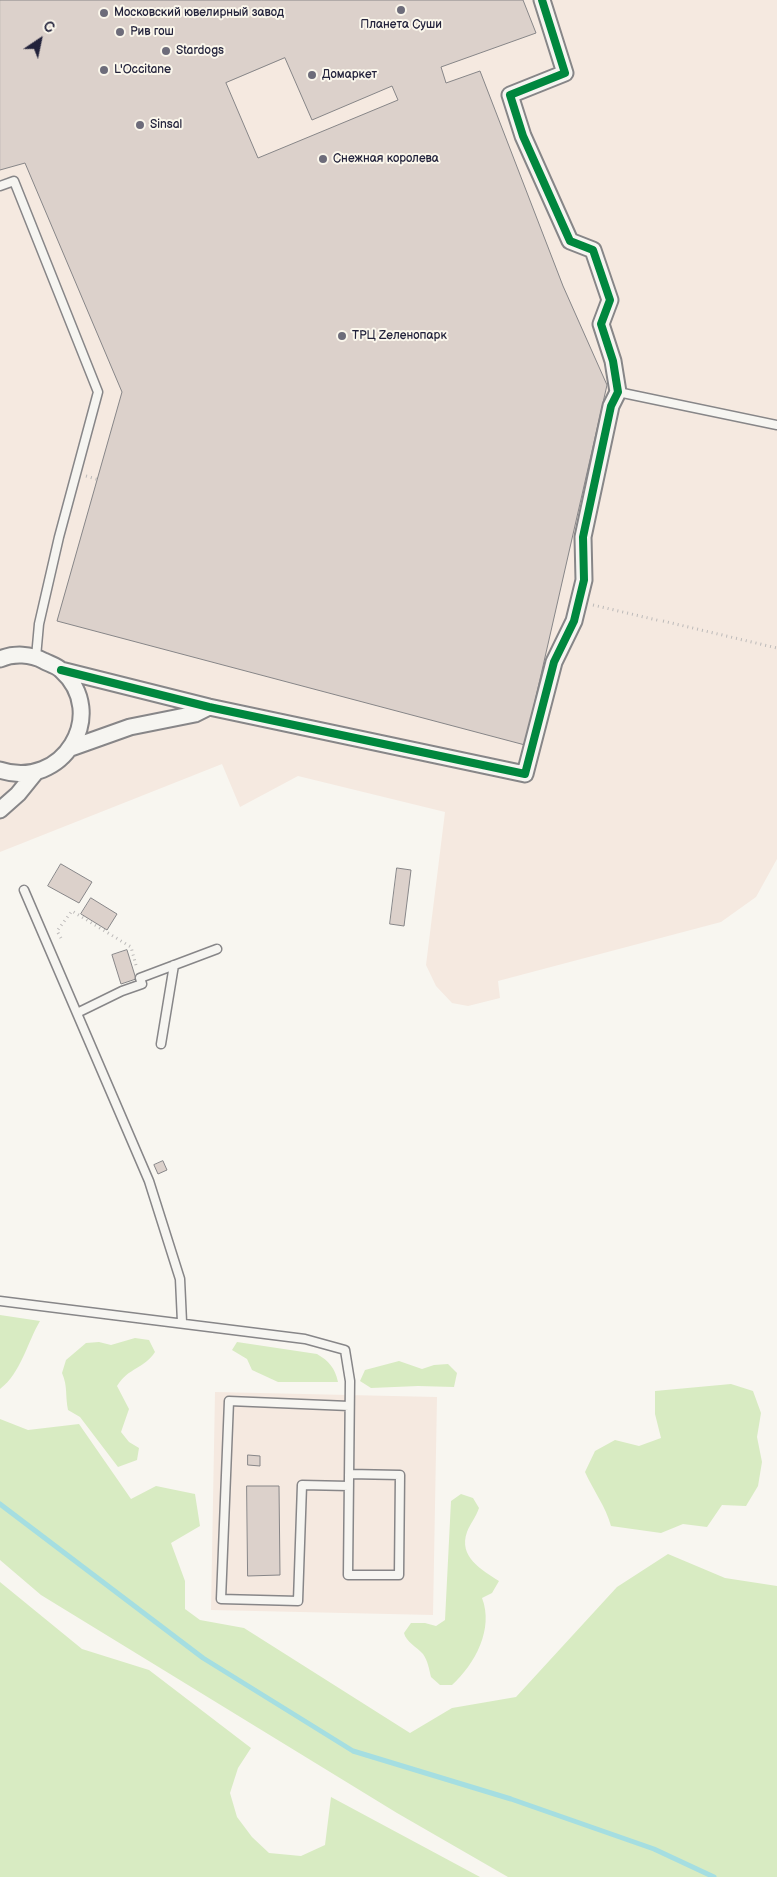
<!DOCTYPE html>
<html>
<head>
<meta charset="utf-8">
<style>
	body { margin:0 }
	#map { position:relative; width:777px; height:1877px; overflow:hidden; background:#f8f6f0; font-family:"Balsamiq Sans",sans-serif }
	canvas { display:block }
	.north { position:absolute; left:15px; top:15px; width:50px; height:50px; -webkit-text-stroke:4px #fbf7ec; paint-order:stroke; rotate:34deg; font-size:14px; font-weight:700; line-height:20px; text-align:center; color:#22223b }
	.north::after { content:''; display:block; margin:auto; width:18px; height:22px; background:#22223b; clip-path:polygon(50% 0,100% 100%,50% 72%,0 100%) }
</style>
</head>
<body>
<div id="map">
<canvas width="777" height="1877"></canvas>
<div class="north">С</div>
</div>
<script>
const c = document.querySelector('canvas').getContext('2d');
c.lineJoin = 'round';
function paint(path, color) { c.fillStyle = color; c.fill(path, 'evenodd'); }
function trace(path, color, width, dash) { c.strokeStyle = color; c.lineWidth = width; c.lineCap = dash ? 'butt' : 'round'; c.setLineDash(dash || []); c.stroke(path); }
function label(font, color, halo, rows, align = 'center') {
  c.font = font + ' "Balsamiq Sans",sans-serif'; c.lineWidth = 4; c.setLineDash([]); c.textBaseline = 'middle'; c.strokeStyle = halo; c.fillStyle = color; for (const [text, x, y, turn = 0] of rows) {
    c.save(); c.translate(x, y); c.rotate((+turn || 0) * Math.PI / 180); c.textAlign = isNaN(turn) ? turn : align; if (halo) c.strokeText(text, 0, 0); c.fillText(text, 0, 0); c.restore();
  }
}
const built = new Path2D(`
	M0 0H777V859L756 897 721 922 498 981 500 998 468 1006 452 1003 436 986 426 965 445 812 298 776 240 807 222 764 0 852Z
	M215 1392 437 1397 433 1615 211 1610Z`);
const green = new Path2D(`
	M0 1315 40 1321C27 1343 21 1373 0 1389Z
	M135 1338 149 1340 155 1352C144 1369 129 1367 117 1386L129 1409 121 1432 129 1442 139 1448 137 1460 118 1467 80 1417 68 1410C65 1395 68 1387 62 1373L66 1360 86 1343 99 1342 111 1345Z
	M237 1342 317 1354C329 1361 335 1368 338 1382H278L252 1370 247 1359 232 1350Z
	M399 1361 422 1369 434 1365 448 1364 457 1373 454 1387 418 1386 371 1388 360 1381 365 1370Z
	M731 1384 753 1391 761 1413 757 1437 762 1462 758 1486 746 1506 722 1505 707 1527 683 1524 661 1533 611 1526C606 1507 593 1490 585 1472L595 1451 615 1440 639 1446 661 1438 655 1414V1391Z
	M0 1419 28 1430 79 1424 131 1499 156 1486 195 1494 200 1526 171 1543 185 1581V1609L200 1620 244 1628 410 1733 452 1708 516 1697 617 1587 668 1554 725 1578 777 1586V1877H508L397 1813 41 1595 0 1560Z
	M461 1494 473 1498 479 1508C476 1517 470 1524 467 1532 458 1557 482 1570 499 1581L492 1593 482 1598C494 1629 475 1664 452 1685H440L431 1677C429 1669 428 1661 423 1654 417 1647 406 1642 404 1633L411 1623H425L436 1626 445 1620 451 1501Z
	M0 1582 82 1649 149 1670 251 1748 238 1768 230 1793 237 1817 252 1837 269 1853 301 1856 325 1845 331 1797 480 1877H0Z`);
const stream = new Path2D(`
	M0 1504 203 1658 353 1751 511 1799 654 1849 714 1877`);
const building = new Path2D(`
	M0 0H523L536 33 441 67 446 83 480 71 563 286 607 385 525 745 57 621 122 392 25 163 0 170ZM285 58 312 120 392 86 398 100 258 158 226 83Z
	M61 864 92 882 79 903 48 886Z
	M397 868 411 870 404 926 390 924Z
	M91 898 117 914 107 930 81 914Z
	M127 950 136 979 121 984 112 955Z
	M163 1161 167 1170 158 1174 154 1165Z
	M248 1455 260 1456V1466L248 1465Z
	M247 1486H279L280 1575 248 1576Z`);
const path = new Path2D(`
	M86 476 99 480
	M593 605 661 621
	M663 621 777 648
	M61 938 57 931 72 911 131 947 137 969`);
const service = new Path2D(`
	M0 186 14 181 98 392 59 537 39 624 36 657
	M618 392 777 425
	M24 890 149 1181 180 1279 182 1322
	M77 1013 122 991 142 984 140 978 217 949
	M161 1044 174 965
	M0 1301 305 1339 345 1350 350 1381 348 1575H399L400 1475 349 1474
	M349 1486 302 1485 298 1601 221 1599 229 1401 349 1406`);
const minor = new Path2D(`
	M0 659C14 653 31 654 44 661 50 664 57 666 61 670 110 714 62 791 0 770
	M61 670 209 707 525 774 554 662 574 621 584 580 583 537 611 406 618 392 613 361 601 324 610 300 593 250 570 241 523 136 510 95 565 73 542 0
	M71 748 130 727 195 714 209 707
	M0 810 18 794 35 773`);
const cycleway = new Path2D(`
	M61 670 209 707 525 774 554 662 574 621 584 580 583 537 611 406 618 392 613 361 601 324 610 300 593 250 570 241 523 136 510 95 565 73 542 0`);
const markers = [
	[401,10,5,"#6d6c7a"],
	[104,13,5,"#6d6c7a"],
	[120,32,5,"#6d6c7a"],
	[166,51,5,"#6d6c7a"],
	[104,70,5,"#6d6c7a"],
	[312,75,5,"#6d6c7a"],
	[140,125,5,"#6d6c7a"],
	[323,159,5,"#6d6c7a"],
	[342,336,5,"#6d6c7a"]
];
const poiNames = [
	["Московский ювелирный завод",114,13],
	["Планета Суши",401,25,"center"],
	["Рив гош",130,32],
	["Stardogs",176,51],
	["L'Occitane",114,70],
	["Домаркет",322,75],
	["Sinsal",150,125],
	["Снежная королева",333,159],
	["ТРЦ Zеленопарк",352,336]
];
paint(built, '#f5e9e0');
paint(green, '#d8ebc2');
trace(stream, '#a5dee1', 5);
paint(building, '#dcd1cb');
trace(building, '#878688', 1);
trace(service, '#878688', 11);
trace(minor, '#878688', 19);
trace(path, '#bcbab9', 3, [1, 4]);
trace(service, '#f6f5f1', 8);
trace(minor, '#f6f5f1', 15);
trace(cycleway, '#00873e', 8);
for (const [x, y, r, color] of markers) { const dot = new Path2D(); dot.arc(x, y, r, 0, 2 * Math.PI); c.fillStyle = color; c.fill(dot); trace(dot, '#fbf7ec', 2); }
label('12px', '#22223b', '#fbf7ec', poiNames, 'left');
</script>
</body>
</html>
